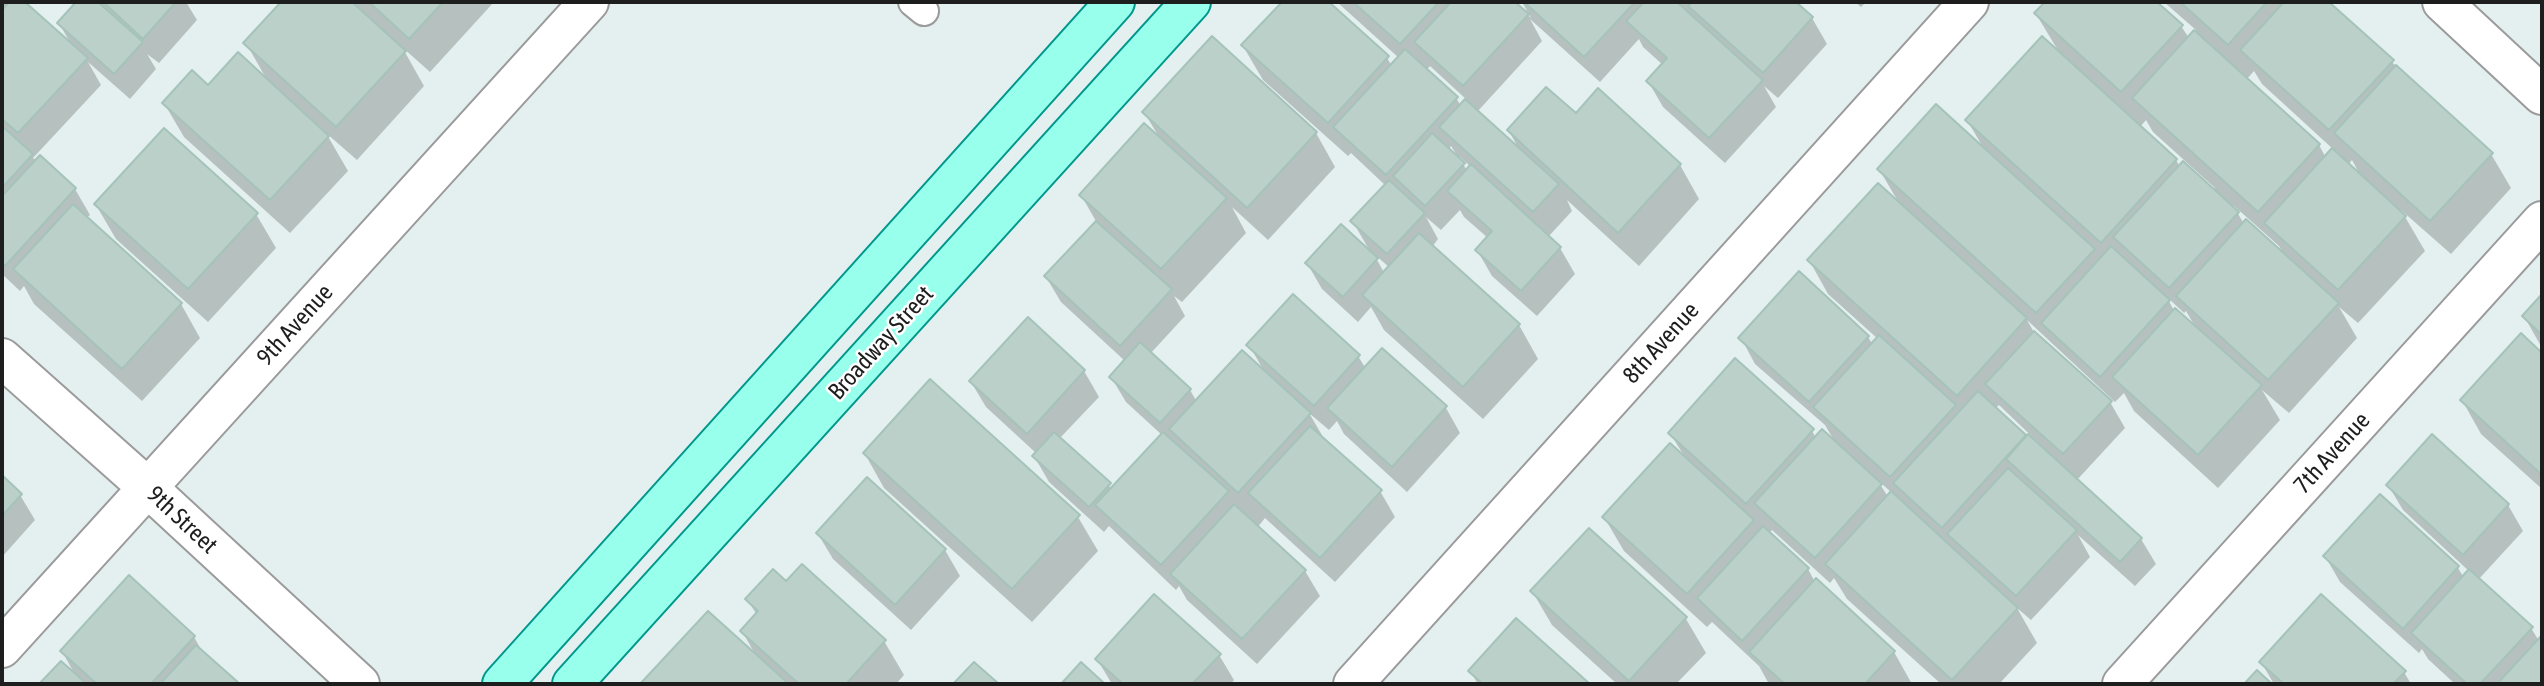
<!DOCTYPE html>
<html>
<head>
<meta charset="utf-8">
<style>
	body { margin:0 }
	#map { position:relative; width:2544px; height:686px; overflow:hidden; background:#e3f0ef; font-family:"Asap Condensed",sans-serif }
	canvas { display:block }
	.frame { position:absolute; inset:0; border:4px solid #1e1e1e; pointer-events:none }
</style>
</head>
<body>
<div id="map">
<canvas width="2544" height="686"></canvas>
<div class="frame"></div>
</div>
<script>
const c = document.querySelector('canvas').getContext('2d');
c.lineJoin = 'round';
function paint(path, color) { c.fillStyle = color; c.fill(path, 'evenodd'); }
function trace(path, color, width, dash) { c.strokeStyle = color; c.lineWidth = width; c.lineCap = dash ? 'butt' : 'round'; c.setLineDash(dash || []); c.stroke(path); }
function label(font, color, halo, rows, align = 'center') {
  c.font = font + ' "Asap Condensed",sans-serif'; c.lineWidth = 5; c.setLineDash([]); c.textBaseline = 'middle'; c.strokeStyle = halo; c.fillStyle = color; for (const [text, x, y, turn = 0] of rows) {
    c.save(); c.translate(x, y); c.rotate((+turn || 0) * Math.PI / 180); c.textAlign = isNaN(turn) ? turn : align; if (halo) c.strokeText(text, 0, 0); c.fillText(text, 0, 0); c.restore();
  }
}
const shadow = new Path2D(`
	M2 2H25L72 46 59 23 79 2H95L101 7 99 2H186L197 20 159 63 147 54 156 69 130 99 88 62 101 85 33 158 75 189 90 215 86 218 181 304 200 338 142 401 34 304 24 286 20 291 2 274Z
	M283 2H494L430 72 402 47 424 86 357 160 326 133 348 171 290 233 184 137 164 103 209 87 267 80 246 43Z
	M1284 2H1326L1387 58 1392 66 1399 58 1337 2H1513L1531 18 1522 2H1794L1812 18 1827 44 1778 98 1764 86 1776 107 1725 163 1663 107 1648 81 1663 65 1643 47 1639 39 1600 82 1530 19 1542 41 1477 112 1520 151 1509 131 1576 116 1680 165 1699 199 1639 266 1567 200 1572 211 1548 237 1560 248 1575 274 1537 316 1492 276 1477 250 1488 238 1464 217 1460 210 1441 230 1426 217 1438 239 1432 247 1519 325 1538 359 1483 419 1384 330 1371 307 1358 322 1322 289 1307 263 1371 253 1353 222 1386 186 1351 153 1348 156 1263 80 1243 46ZM1430 66 1467 100 1461 106 1456 98 1426 71ZM1451 146 1460 160 1448 150ZM1460 157 1471 167 1467 171 1460 158ZM1373 253 1390 268 1385 274Z
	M1855 2H1866L1861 7Z
	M2047 2H2155L2181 26 2189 38 2196 30 2164 2H2327L2491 154 2511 188 2451 254 2401 210 2425 251 2358 323 2339 307 2357 338 2289 413 2262 390 2280 420 2218 488 2134 411 2124 393 2115 402 2027 320 2035 334 2110 402 2125 428 2076 481 2141 539 2156 564 2135 586 2078 535 2090 557 2031 620 2017 608 2037 643 1999 684H1941L1847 599 1834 578 1830 583 1772 530 1769 534 1808 569 1815 582 1894 652 1912 684H1769L1759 666 1712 622 1707 627 1624 551 1604 517 1686 459 1670 433 1812 431 1816 438 1835 442 1825 425 1755 364 1741 338 1868 337 1873 345 1878 339 1828 294 1809 260 1899 203 1879 169 1984 149 1967 120 2059 52 2036 14ZM2254 71 2262 84 2333 149 2326 158 2319 145 2246 80ZM2146 120 2153 132 2215 188 2212 190 2180 167 2176 160 2140 127ZM2352 160 2360 175 2348 165ZM2233 205 2279 246 2284 255 2244 224ZM2167 297 2184 313 2186 311 2196 328 2174 311ZM1999 405 2043 447 2040 449 1995 409ZM1881 483 1892 493 1888 497 1880 484Z
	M1144 112 1316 133 1335 167 1268 240 1232 207 1246 233 1182 302 1174 296 1185 316 1150 354 1190 390 1197 402 1264 371 1249 345 1358 356 1366 369 1446 408 1460 433 1407 492 1344 434 1337 421 1329 430 1309 413 1326 442 1380 491 1395 517 1335 582 1265 518 1257 528 1305 571 1320 596 1257 664 1187 600 1179 586 1176 590 1109 526 1104 532 1049 482 1034 456 1036 453 986 407 971 382 1084 371 1099 397 1059 439 1112 489 1162 435 1126 402 1111 377 1125 361 1061 302 1046 277 1097 223 1081 195 1159 137Z
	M96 205 256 214 276 248 208 322 116 239Z
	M2542 296V348L2524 316Z
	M2521 336 2542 355V489L2481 434 2462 400Z
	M2433 437 2508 505 2523 531 2478 580 2531 628 2539 641 2542 637V684H2455L2428 659 2422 649 2419 653 2340 582 2325 556 2380 497 2458 568 2464 578 2470 572 2403 510 2388 485Z
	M865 454 1078 517 1098 551 1032 622 884 488Z
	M2 478 20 495 35 520 2 557Z
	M867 480 945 550 960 576 911 630 833 559 818 534Z
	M1589 530 1686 619 1706 653 1676 684H1617L1552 625 1532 591Z
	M786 583 884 641 904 675 896 684H643L708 613 756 656 742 631 757 615 747 599Z
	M1516 620 1587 684H1478L1470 671Z
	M194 637 203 653 237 684H42L61 663 75 675 62 651Z
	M1219 655 1234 680 1231 684H1112L1097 659Z
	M2261 662 2404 672 2411 684H2274Z`);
const building = new Path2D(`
	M9 2H25L88 58 18 133 2 119V10Z
	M76 2H98L143 42 114 74 57 23Z
	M103 2H176L143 39Z
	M281 2H352L406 51 336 127 243 43Z
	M369 2H443L409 39Z
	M1282 2H1329L1389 56 1328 123 1241 45Z
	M1353 2H1439L1400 44Z
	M1451 2H1515L1529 14 1463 86 1414 42Z
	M1524 2H1635L1584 57Z
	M1644 2H1677L1763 80 1709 138 1646 81 1667 58 1626 21Z
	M1692 2H1796L1813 17 1763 73 1688 6Z
	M2045 2H2157L2183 25 2121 92 2034 13Z
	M2180 2H2267L2228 45Z
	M2284 2H2329L2394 60 2329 130 2240 50Z
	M2194 30 2320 144 2258 212 2132 98Z
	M1212 36 1317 132 1247 208 1142 112Z
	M2042 36 2177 159 2101 243 1965 120Z
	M1405 49 1458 97 1386 175 1333 127Z
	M238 52 329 136 270 200 162 103 192 70 208 85Z
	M2396 65 2493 153 2430 221 2334 133Z
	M1546 87 1576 113 1598 88 1681 164 1618 233 1507 130Z
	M1465 99 1559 184 1533 212 1439 127Z
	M1936 104 2095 249 2036 313 1877 169Z
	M1144 123 1227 198 1161 269 1079 195Z
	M2 126 33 154 2 188Z
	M164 128 258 213 188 289 94 204Z
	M1432 133 1465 163 1425 206 1393 176Z
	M2332 148 2406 216 2338 290 2264 223Z
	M40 155 76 188 5 266 2 263V196Z
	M2183 161 2239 212 2169 288 2113 237Z
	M1471 164 1561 247 1521 291 1475 250 1492 231 1447 191Z
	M1389 180 1425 213 1387 254 1350 221Z
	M1878 183 2027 318 1957 396 1807 260Z
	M73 204 182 303 122 369 13 269Z
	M2246 219 2339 303 2268 380 2176 296Z
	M1096 221 1172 289 1120 346 1044 276Z
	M1341 224 1378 258 1343 297 1305 263Z
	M1419 233 1520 324 1463 387 1362 295Z
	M2111 246 2170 300 2100 377 2041 323Z
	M1799 271 1869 336 1809 402 1738 338Z
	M1293 294 1360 355 1314 406 1246 345Z
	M2542 294V335L2522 316Z
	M2175 308 2262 385 2198 455 2112 377Z
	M1028 317 1085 370 1027 434 969 381Z
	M2034 331 2112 401 2063 454 1985 384Z
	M2521 333 2542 353V475L2460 400Z
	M1879 335 1956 405 1890 477 1813 407Z
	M1140 342 1191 389 1160 423 1109 377Z
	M1382 348 1447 406 1392 467 1327 408Z
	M1242 350 1311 413 1238 493 1169 429Z
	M1735 358 1814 429 1746 504 1668 433Z
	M930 379 1080 515 1012 589 863 453Z
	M1978 391 2026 435 1942 528 1893 483Z
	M1310 426 1382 490 1320 558 1248 493Z
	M1822 429 1882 484 1815 558 1754 503Z
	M1054 432 1111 483 1089 507 1032 456Z
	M1163 432 1229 491 1161 565 1095 505Z
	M2028 434 2142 538 2120 562 2006 459Z
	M2432 434 2509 504 2463 555 2386 485Z
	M1670 443 1754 520 1687 594 1602 517Z
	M2008 468 2077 530 2016 596 1947 534Z
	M2 475 22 494 2 516Z
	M867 477 946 549 895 605 816 533Z
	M1891 491 2018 608 1952 680 1825 564Z
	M2380 494 2459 566 2403 629 2323 556Z
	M1234 504 1306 570 1242 639 1170 574Z
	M1763 526 1809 568 1742 641 1697 598Z
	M1589 528 1687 617 1629 681 1530 591Z
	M802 564 886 640 846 684H799L740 631 758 611 745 599 773 569 786 581Z
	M2469 569 2533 627 2480 684H2467L2411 633Z
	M129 575 195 636 151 684H97L60 651Z
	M1816 578 1895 651 1865 684H1785L1749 652Z
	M1154 594 1221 654 1192 684H1123L1095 659Z
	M2321 594 2406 671 2393 684H2284L2259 662Z
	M708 611 789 684H640Z
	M1516 618 1590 684H1483L1468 671Z
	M2542 635V684H2497Z
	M196 645 240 684H160Z
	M61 661 87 684H39Z
	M974 662 999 684H953Z
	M1081 662 1105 684H1061Z
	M2257 670 2272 684H2244Z`);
const lane = new Path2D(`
	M913 2 924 11`);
const street = new Path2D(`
	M2442 2 2542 95
	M2 358 147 487 360 684
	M2 648 589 2
	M1353 684 1969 2
	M2122 684 2542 221`);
const primary = new Path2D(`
	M502 684 1115 2
	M572 684 1191 2`);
const streetNames = [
	["9th Avenue",295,325,-48],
	["Broadway Street",881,343,-48],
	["8th Avenue",1661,343,-48],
	["7th Avenue",2332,453,-48],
	["9th Street",182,520,43]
];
paint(shadow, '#0003');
paint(building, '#bcd0ca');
trace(building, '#a4c3b9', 2);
trace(lane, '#9b9b9b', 32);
trace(street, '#9b9b9b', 42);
trace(primary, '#00988c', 42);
trace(lane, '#fff', 28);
trace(street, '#fff', 38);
trace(primary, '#99ffed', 38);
label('24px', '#1e1e1e', '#fff', streetNames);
</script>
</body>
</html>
